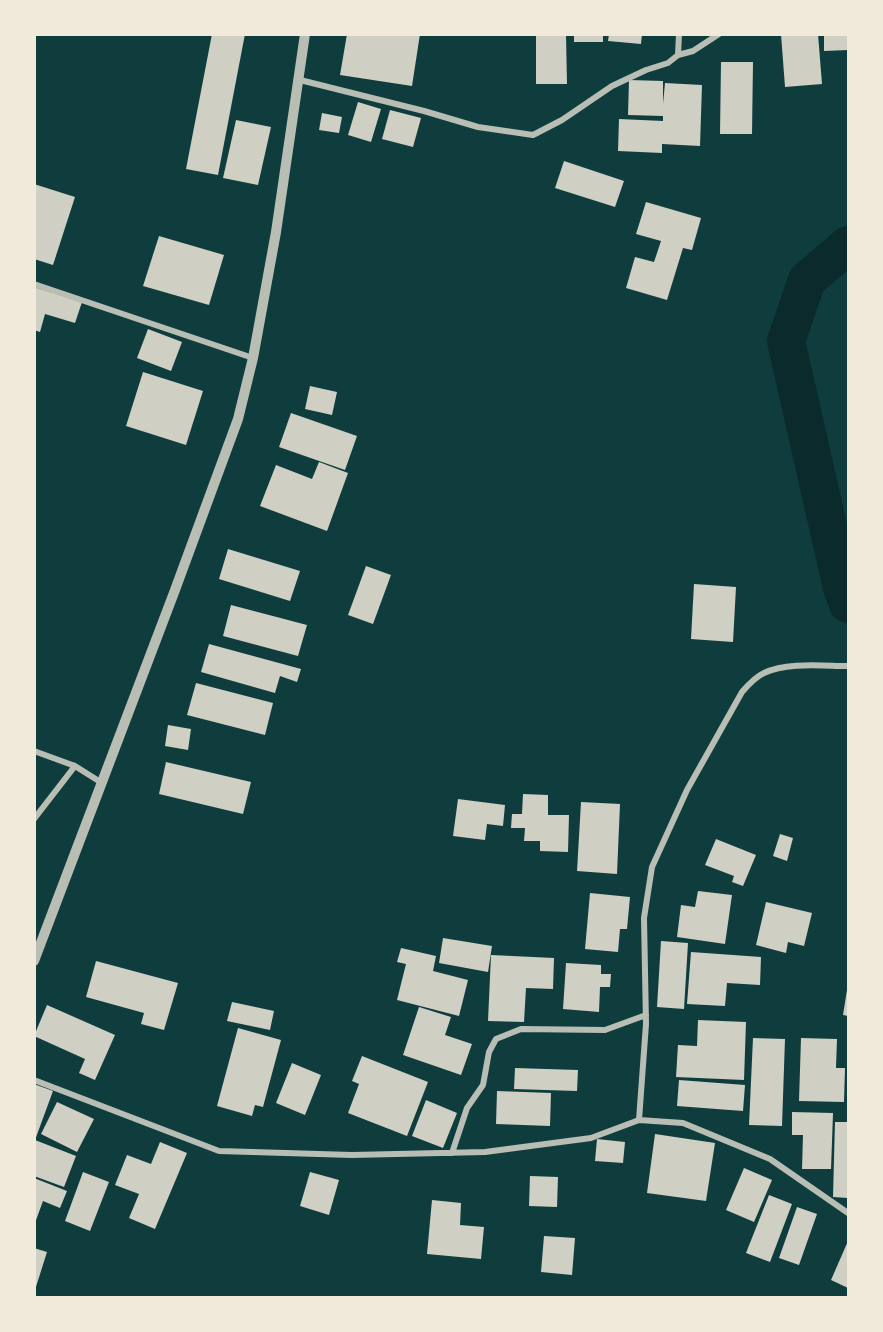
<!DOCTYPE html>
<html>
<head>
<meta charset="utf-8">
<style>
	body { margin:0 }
	#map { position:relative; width:883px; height:1332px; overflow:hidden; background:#0f3d3e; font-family:Merriweather,serif }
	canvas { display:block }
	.frame { position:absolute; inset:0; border:36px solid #f1e9da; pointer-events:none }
</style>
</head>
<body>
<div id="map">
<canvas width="883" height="1332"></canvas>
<div class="frame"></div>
</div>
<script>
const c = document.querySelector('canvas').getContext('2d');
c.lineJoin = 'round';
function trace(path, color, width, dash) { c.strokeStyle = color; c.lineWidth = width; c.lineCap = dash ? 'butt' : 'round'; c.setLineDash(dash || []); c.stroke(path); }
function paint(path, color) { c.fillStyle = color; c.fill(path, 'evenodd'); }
const river = new Path2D(`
	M848 245 807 280 786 341 842 588 848 604`);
const building = new Path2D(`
	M212 34H245L218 175 186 169Z
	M347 34H420L412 86 340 75Z
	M536 34H566L567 84H536Z
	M574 34H603V42H574Z
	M609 34H642L641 44 608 41Z
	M781 34H818L822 84 785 87Z
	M824 34H848V50L824 51Z
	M721 62H753L752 134H720Z
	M629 80 663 81V104L665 83 702 85 700 146 662 144V153L618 151 619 119 663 121V116L628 115Z
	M358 102 381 109 371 142 348 135Z
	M390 110 421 118 413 147 382 139Z
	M322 113 342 117 339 133 319 130Z
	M236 120 271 127 258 185 223 178Z
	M564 161 624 181 615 207 555 188Z
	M34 184 75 197 53 265 34 259Z
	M646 202 701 218 692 250 683 248 667 300 626 288 635 257 654 262 661 241 636 234Z
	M159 236 224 255 209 305 143 286Z
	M34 287 82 302 75 323 45 314 40 332 34 330Z
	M148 329 182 342 171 371 137 358Z
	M143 372 203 391 186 445 126 426Z
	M310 386 337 392 332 415 305 409Z
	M291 413 357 436 345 470 279 447Z
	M319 462 348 473 327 531 260 506 276 465 312 479Z
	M228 549 300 571 290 601 219 579Z
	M366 566 391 575 373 624 348 615Z
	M694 584 736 587 733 642 691 639Z
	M231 605 307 625 298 656 223 636Z
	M209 644 301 669 297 682 280 676 275 693 201 672Z
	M196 683 273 703 265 735 187 715Z
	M168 725 191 729 188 750 165 746Z
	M166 762 251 782 243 814 159 794Z
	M523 794 548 795V815H569L568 852 540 851V841H524L525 828H511L512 814H522Z
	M458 799 505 805 503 826 487 824 485 840 453 836Z
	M581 802 620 804 617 874 577 871Z
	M780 834 793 838 787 861 773 856Z
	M716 839 756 855 743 886 732 882 734 876 705 865Z
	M698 891 732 895 725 944 677 937 681 905 695 907Z
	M590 893 630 897 627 929H620L618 952 585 949Z
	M766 902 812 913 804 946 788 942 786 953 756 945Z
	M443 938 492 946 488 972 439 963Z
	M661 941 688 943 684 1009 657 1007Z
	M401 948 436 956 433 971 468 980 459 1016 397 1000 406 964 397 962Z
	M691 952 761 957 760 985 727 983 725 1006 687 1004Z
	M491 955 554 958 553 989 526 988 524 1022 488 1021Z
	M96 961 178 983 164 1030 141 1024 144 1013 86 997Z
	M566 963 601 965V974H611L610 987H600L599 1012 563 1009Z
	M847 990 848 991V1016L843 1015Z
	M232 1002 274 1011 270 1030 227 1021Z
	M47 1005 115 1035 95 1080 79 1073 85 1059 34 1036Z
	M419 1007 451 1017 445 1035 472 1044 461 1075 403 1055Z
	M698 1020 746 1022 744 1080 676 1077 678 1045 697 1046Z
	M238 1028 281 1040 263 1107 255 1105 252 1116 217 1106Z
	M753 1038 785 1039 782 1126 749 1125Z
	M801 1038 837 1039 836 1068H845L844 1102 799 1101Z
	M362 1056 428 1082 407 1136 348 1113 359 1084 352 1081Z
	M292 1063 321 1075 305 1115 276 1103Z
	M515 1068 578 1070 577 1091 514 1089Z
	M679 1080 745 1085 743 1111 677 1106Z
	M34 1084 53 1091 35 1140 76 1156 64 1187 34 1176Z
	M497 1091 551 1093 550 1126 496 1124Z
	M426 1100 457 1113 443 1148 412 1136Z
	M57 1102 94 1119 77 1152 41 1134Z
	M792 1112 833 1113 831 1169H802L803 1135H792Z
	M835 1122H848V1198L833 1197Z
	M655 1134 715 1143 706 1201 647 1193Z
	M597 1139 625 1142 623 1163 595 1161Z
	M160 1142 187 1153 155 1229 129 1218 139 1194 115 1185 127 1155 151 1164Z
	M744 1168 772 1180 754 1222 726 1210Z
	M83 1172 109 1182 90 1231 65 1221Z
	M310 1172 339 1180 329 1215 300 1206Z
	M530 1176 558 1177 557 1207 529 1206Z
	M34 1178 67 1191 60 1208 43 1201 35 1223Z
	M769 1195 792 1204 770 1262 746 1253Z
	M432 1200 461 1203 460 1225 484 1227 481 1259 427 1254Z
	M797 1207 817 1214 799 1265 779 1258Z
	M544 1236 575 1238 572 1275 541 1272Z
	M848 1241V1288L831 1280Z
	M34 1248 47 1252 35 1290H34Z`);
const minor = new Path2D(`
	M678 55 679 34
	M300 80 424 111 478 127 533 135 562 120 612 86 646 70 668 63 678 55 693 51 719 34
	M34 284 253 358
	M34 751 75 766 102 783
	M34 819 75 766
	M34 1080 219 1151 352 1155 485 1152 591 1138 639 1120 683 1123 770 1159 848 1213
	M639 1120 646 1024 644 918 652 867 687 790 742 692C748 685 755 677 764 673 787 662 823 666 848 666
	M452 1153 467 1108 483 1085 489 1052 496 1039 521 1029 605 1030 646 1015`);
const tertiary = new Path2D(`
	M34 961 175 590 238 419 253 358 276 232 305 34`);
trace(river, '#0a2a2b', 38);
paint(building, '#cfcfc3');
trace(minor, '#b8beb3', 6);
trace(tertiary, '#b8beb3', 10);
</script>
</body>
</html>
